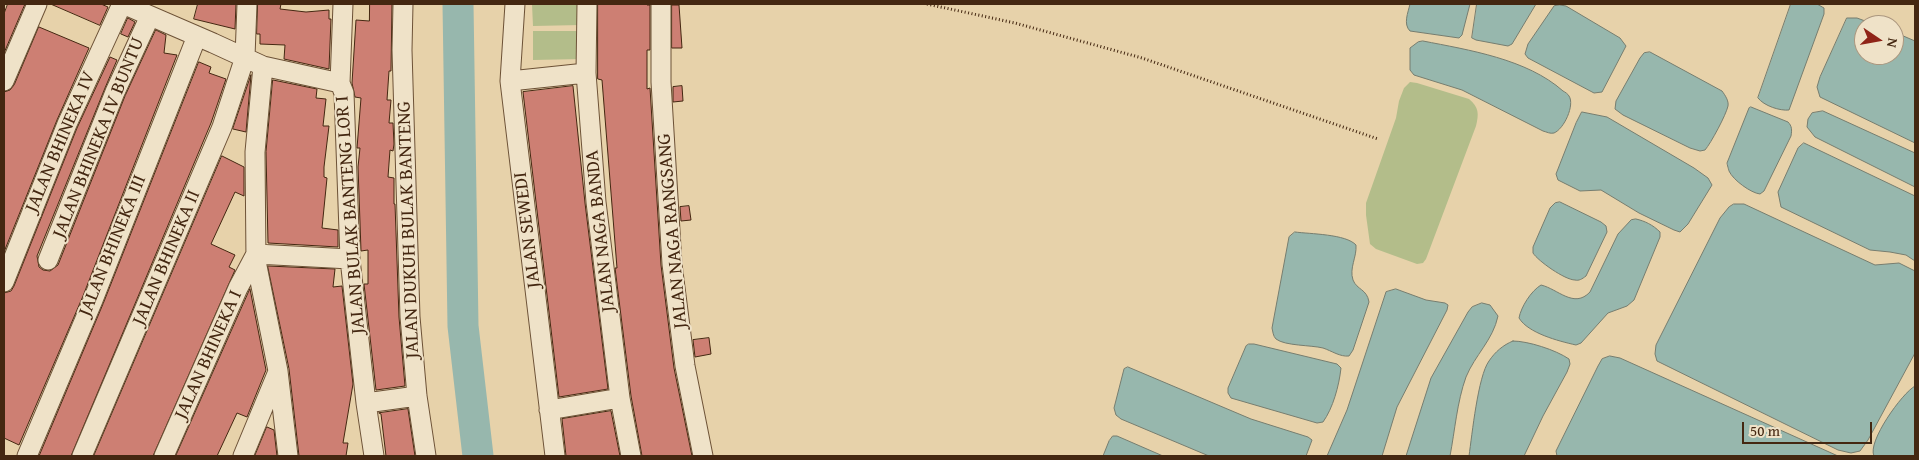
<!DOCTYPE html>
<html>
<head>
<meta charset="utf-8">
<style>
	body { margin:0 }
	#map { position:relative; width:1919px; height:460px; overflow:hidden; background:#e7d2aa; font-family:"Gentium Book Plus",serif }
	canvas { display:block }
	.frame { position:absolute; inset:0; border:5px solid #442711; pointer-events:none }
	.north { position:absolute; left:1854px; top:15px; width:50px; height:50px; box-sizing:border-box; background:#efe2c8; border:1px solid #ab977f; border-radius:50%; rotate:102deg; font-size:14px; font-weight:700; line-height:20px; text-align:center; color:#442711 }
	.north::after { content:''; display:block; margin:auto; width:18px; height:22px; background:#8f2418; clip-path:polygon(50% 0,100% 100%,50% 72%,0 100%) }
	.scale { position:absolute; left:1742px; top:422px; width:130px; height:22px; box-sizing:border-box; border:2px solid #442711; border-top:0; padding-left:6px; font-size:15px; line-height:18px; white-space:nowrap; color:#442711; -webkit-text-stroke:4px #efe2c8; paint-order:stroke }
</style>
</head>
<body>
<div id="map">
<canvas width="1919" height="460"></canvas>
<div class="frame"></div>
<div class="north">N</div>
<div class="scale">50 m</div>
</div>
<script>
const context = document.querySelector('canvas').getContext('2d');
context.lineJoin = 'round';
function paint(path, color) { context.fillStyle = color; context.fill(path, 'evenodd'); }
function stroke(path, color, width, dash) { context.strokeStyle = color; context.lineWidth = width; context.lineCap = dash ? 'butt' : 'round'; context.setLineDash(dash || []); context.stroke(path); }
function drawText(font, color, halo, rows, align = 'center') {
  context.font = font + ' "Gentium Book Plus",serif'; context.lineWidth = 4; context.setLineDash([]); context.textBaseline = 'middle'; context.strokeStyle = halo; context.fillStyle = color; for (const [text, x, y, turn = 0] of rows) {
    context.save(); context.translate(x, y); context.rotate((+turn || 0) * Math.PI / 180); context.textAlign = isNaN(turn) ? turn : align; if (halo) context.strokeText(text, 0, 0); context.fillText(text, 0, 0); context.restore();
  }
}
paint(new Path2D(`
	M532,4H581V25L533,26Z
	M533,31H581L582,59L533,60Z
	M1410,82L1417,83L1469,99C1479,107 1479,114 1476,126L1426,259L1423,263L1417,264L1376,249L1370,244L1366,215V203L1396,118L1399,101L1404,88Z`), '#b3bd8a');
const water = new Path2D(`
	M1410,4H1470L1462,35L1459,38L1410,31C1403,24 1408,13 1410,4Z
	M1477,4H1536L1512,44L1508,46L1476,40L1472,38Z
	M1791,4H1817L1824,8V14L1789,110C1780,111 1764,106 1758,98Z
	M1560,5L1566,6L1620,38L1626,46L1602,92L1594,93L1528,58L1525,54L1528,44L1554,6Z
	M1847,18H1857L1876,25H1864V55H1894V32L1915,41V143L1820,97L1817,87L1820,77Z
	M1423,41C1469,50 1527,59 1563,91C1565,92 1568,94 1569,96C1575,105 1564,129 1554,133C1550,134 1547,132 1543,131L1462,90L1414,75L1410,70V48L1418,42Z
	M1650,52L1722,91C1725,95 1729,101 1728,106C1726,115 1711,143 1705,150L1700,151L1690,148L1623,115L1615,109L1616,101L1640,58L1644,53Z
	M1751,107L1788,122C1792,126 1792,130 1791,136L1764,191L1760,194C1751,193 1733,180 1729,171C1729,171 1727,164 1727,163L1749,108Z
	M1823,111L1915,153V187L1815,137L1807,127L1808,119L1812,113Z
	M1582,112L1607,117L1694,168L1708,178L1712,185L1688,224L1680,232L1674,230L1639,213L1601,190L1580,191L1558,180L1556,174L1576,123Z
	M1804,143L1915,196V261L1906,255L1890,252L1870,250L1781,207L1778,192L1798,148Z
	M1560,202L1601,222L1606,226L1607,232L1586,276C1582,279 1579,281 1575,280C1565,280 1538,261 1533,253V247L1550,208L1555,203Z
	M1734,204H1744L1875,265L1899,263L1915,271V353L1868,440L1860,451L1851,453L1838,450L1657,361L1655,354L1656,345L1720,218L1729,207Z
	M1636,219C1645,221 1653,225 1660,232V237L1634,300L1627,306L1608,313L1581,343L1576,345C1558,341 1528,333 1519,318C1521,307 1531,291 1541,285C1558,289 1574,309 1590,292L1618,234L1631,220Z
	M1295,232C1310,234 1346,234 1356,245C1357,257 1349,268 1353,280C1357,290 1367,289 1369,302L1353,350L1349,356C1340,357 1332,351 1323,348C1311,345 1285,346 1276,339C1273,336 1273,332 1272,328L1289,237Z
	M1396,289L1426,300L1445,303L1448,305L1447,310L1397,407L1382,456H1327L1347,410L1386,292Z
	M1482,303L1490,305L1498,316C1493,340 1475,355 1466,377C1457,402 1455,430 1450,456H1406L1431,378L1468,312L1472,307Z
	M1513,341C1528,341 1556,350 1569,359L1570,364L1567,372L1543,416L1524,456H1469C1472,435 1478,376 1489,361C1495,352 1503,345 1513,341Z
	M1249,344H1254L1337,364L1341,368C1339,386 1333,408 1323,422L1317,423L1231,398L1228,393V388L1246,346Z
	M1610,356L1620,358L1838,456H1557L1556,451L1598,366L1602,359Z
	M1128,367L1251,419L1308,437L1312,440L1306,456H1209L1121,419L1116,415L1114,408L1124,369Z
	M1915,386V456H1874C1867,442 1902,393 1915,386Z
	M1113,436H1117L1163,456H1103L1109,441Z`);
paint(water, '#97b7ad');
stroke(water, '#767d6f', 1);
stroke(new Path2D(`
	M458,4L463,326L478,456`), '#97b7ad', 31);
const building = new Path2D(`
	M8,4H25L4,53V14Z
	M51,4H101L108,7L100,25Z
	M198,4H236L235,29L194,19Z
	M258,4H281L280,9L306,12L329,10V19H331L329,69L284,59L285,45L260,44V34H257Z
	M370,4H392L391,71H389L387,100H391L389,123H393L394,144L393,151L390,150L388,177L394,178V204H395L399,317L405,386L376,390L364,284H368V250L361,251L358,167L360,148H357L361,98L355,97L352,83L356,20L369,21Z
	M598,4H647V5H650V50H647V89L650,88L661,265L674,368L692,456H642L631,396L615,268H617L602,80L598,79Z
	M672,5H679L682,48H672Z
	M128,18L135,22L128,37L121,34Z
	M39,27L89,48L57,120L4,252V92L10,90L14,85Z
	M156,30L166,35L164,53L177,55L83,296L19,445L4,438V293L11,291L14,286L77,128L110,57L117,60L105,88L37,256L39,267L43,270L50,271L58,265L125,96Z
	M199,62L211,67L209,73L226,79L211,123L71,456H39L103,304Z
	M251,75L246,132L233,129Z
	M273,80L317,89L316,98L326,99L323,126H329L324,167V177L327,178L322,228L338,230V247L268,243L266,152Z
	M573,86L585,203L608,389L559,397L523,92Z
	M682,86L683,101L673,102V87Z
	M222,156L244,167V196L235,192L211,244L235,255L229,267L235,270L153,456H94Z
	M689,206L691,220L681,221L680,207Z
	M268,266L335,269L333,287L342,286L353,384L343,443H348L346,456H299L289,369Z
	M250,289L266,370L247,417L237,413L217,456H176Z
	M709,338L711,354L695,357L693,340Z
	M408,409L415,456H386L381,414L379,413Z
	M611,411L620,456H566L562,419Z
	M267,427L274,430L277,456H255Z`);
paint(building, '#cd7f73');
stroke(building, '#442711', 1);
const minor = new Path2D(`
	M123,4L213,43L263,66L340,83
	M343,4L340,83L344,93L350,259L366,403L374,456
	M403,4L402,50L410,317L417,396L426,456
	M515,4L510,81L555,456
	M587,4L586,73L596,202L620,398L631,456
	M661,4V82L672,264L685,366L703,456
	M263,66L255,152L256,261L278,371L288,456
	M4,81L37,4
	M510,81L586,73
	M48,260L115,92L150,16
	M4,282L67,124L122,4
	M366,403L417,396
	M549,410L620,398
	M27,456L93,300L197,36
	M82,456L222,127L245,57L247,4
	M164,456L238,288L256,254L350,259
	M243,456L277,374`);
stroke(minor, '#6d5237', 21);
stroke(new Path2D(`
	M927,4L1015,23L1142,58L1378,139`), '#442711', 3, [1, 2.5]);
stroke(minor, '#efe2c8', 19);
drawText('19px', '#442711', '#efe2c8', [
	["JALAN BHINEKA IV BUNTU",99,138,-68],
	["JALAN BHINEKA IV",61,142,-67],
	["JALAN BULAK BANTENG LOR I",351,215,-94],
	["JALAN DUKUH BULAK BANTENG",409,230,-92],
	["JALAN SEWEDI",528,230,-97],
	["JALAN NAGA BANDA",601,231,-96],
	["JALAN NAGA RANGSANG",673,231,-95],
	["JALAN BHINEKA III",113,246,-68],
	["JALAN BHINEKA II",167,258,-67],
	["JALAN BHINEKA I",209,355,-66]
]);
</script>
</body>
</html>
